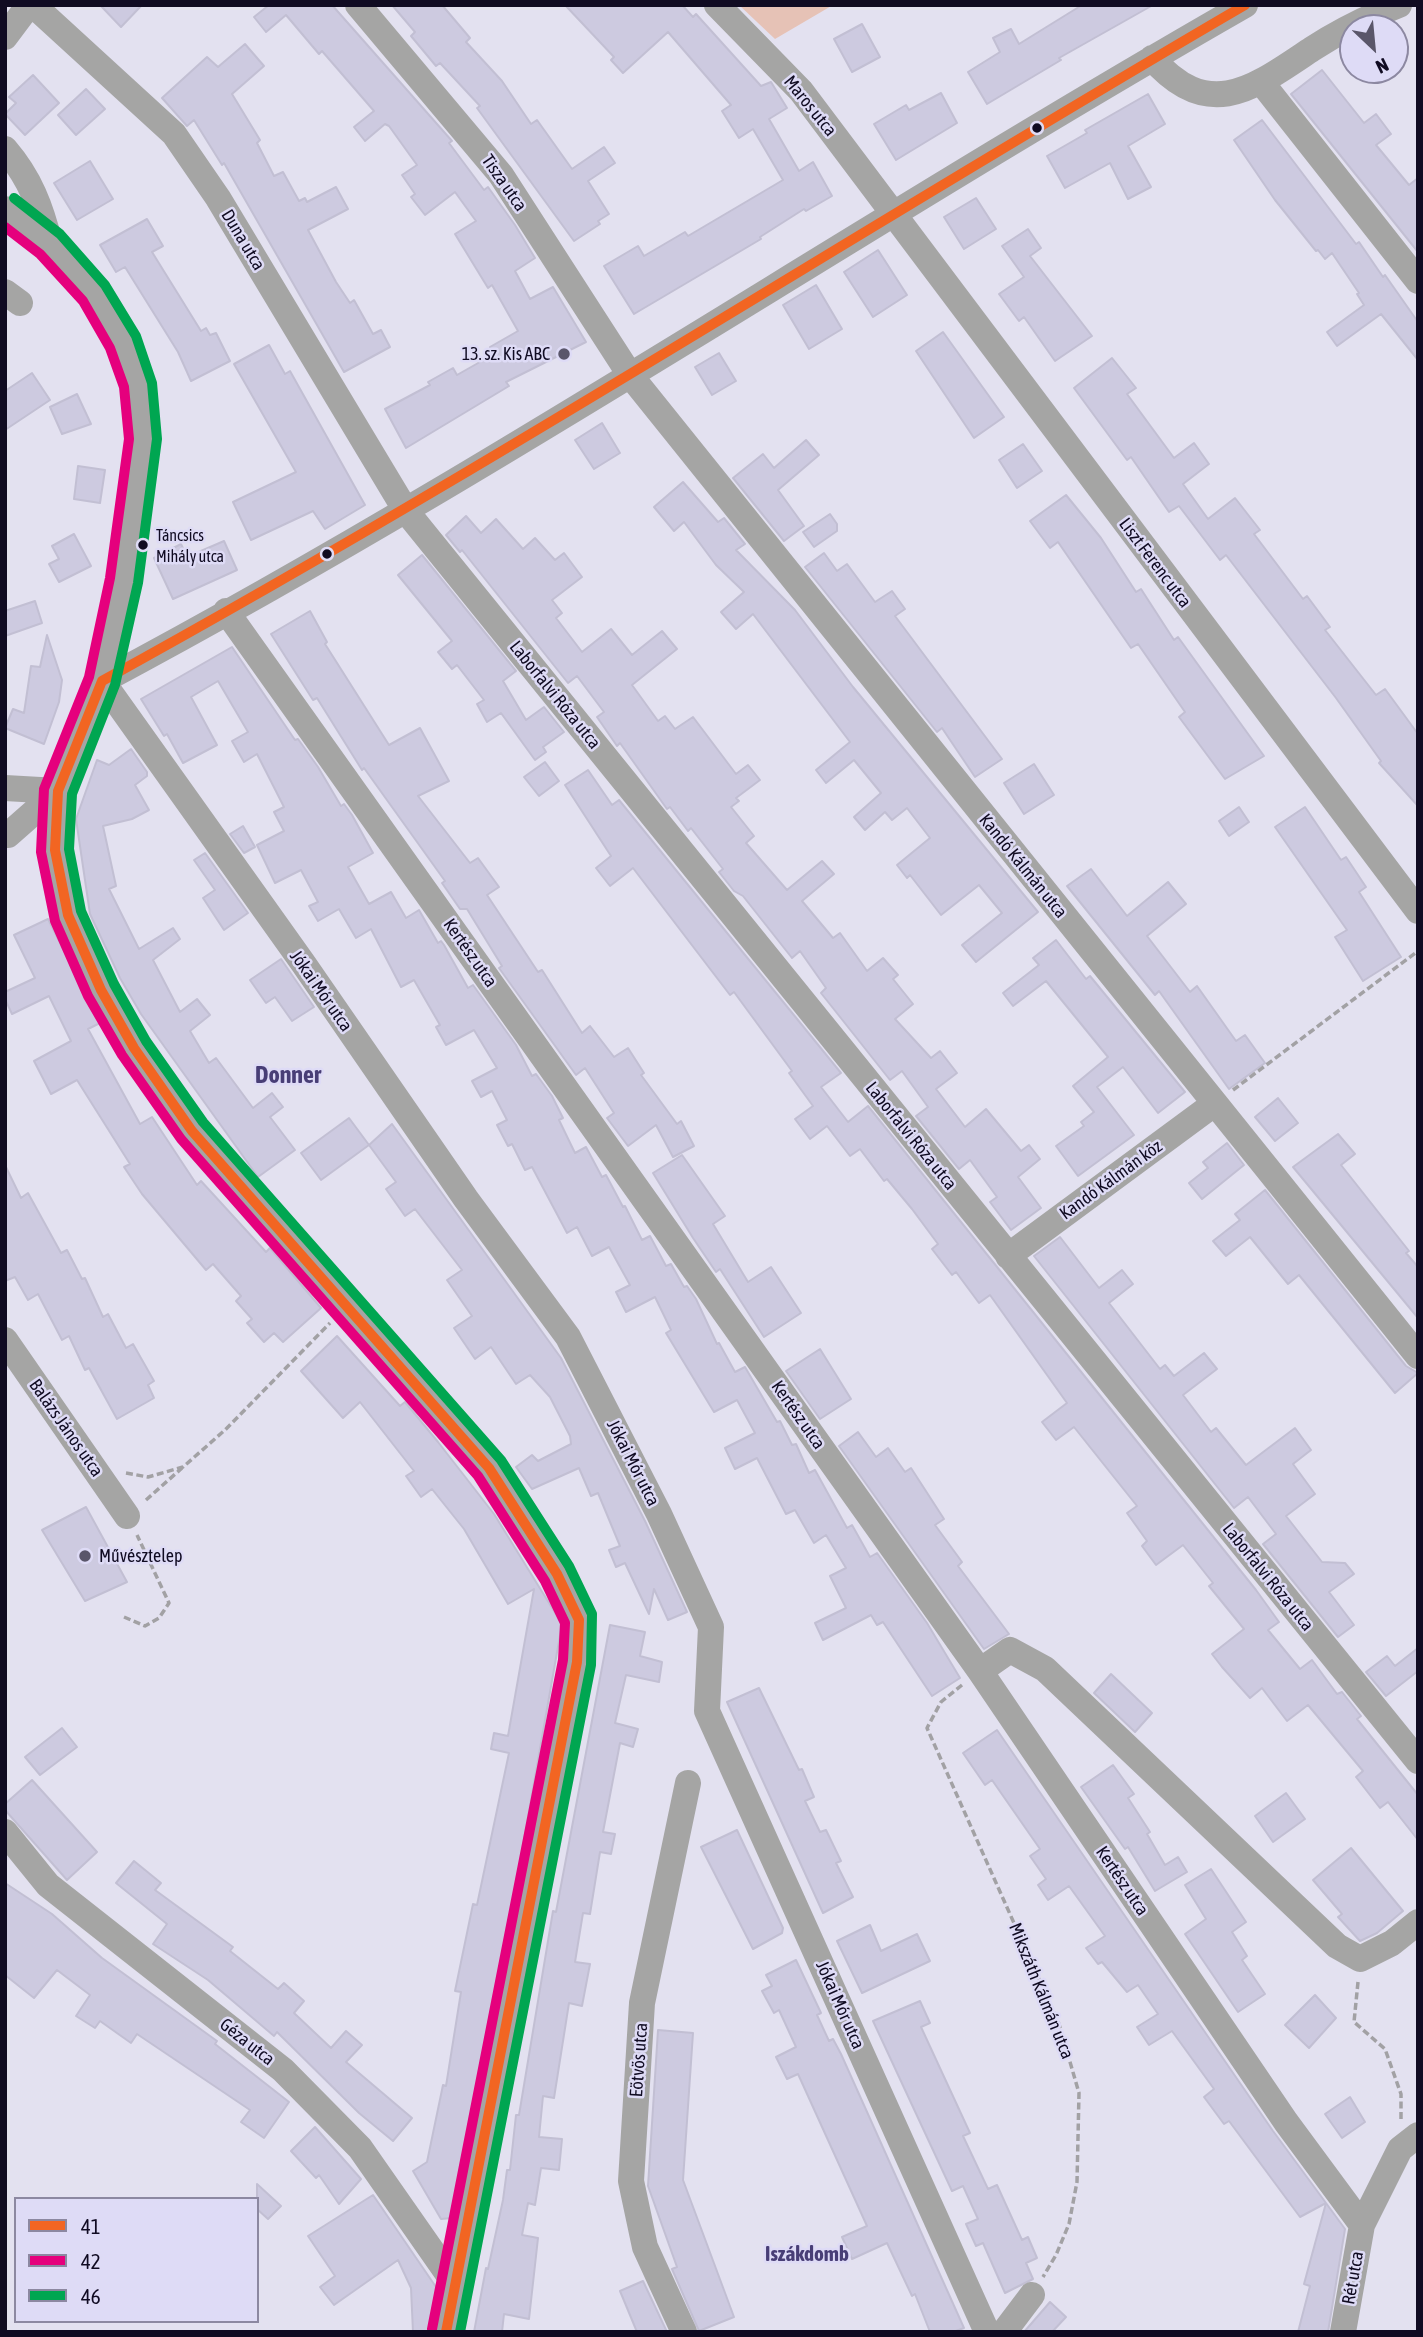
<!DOCTYPE html>
<html>
<head>
<meta charset="utf-8">
<style>
	body { margin:0 }
	#map { position:relative; width:1423px; height:2337px; overflow:hidden; background:#e3e1f0; font-family:"Asap Condensed",sans-serif }
	canvas { display:block }
	.frame { position:absolute; inset:0; border:7px solid #100b22; pointer-events:none }
	.legend { position:absolute; left:14px; top:2197px; width:245px; height:126px; box-sizing:border-box; background:#dedbf6; border:2px solid #8c88a1; margin:0; padding:9px 12px; list-style:none; font-size:21px; color:#100b22 }
	.legend li { display:flex; align-items:center; gap:14px; height:35px }
	.legend b { width:35px; border:2px solid #8c88a1 }
	.north { position:absolute; left:1339px; top:14px; width:70px; height:70px; box-sizing:border-box; background:#dedbf6; border:2px solid #8c88a1; border-radius:50%; rotate:154deg; font-size:19px; font-weight:700; line-height:28px; text-align:center; color:#100b22 }
	.north::after { content:''; display:block; margin:auto; width:24px; height:32px; background:#5a566a; clip-path:polygon(50% 0,100% 100%,50% 72%,0 100%) }
</style>
</head>
<body>
<div id="map">
<canvas width="1423" height="2337"></canvas>
<div class="frame"></div>
<ul class="legend">
<li><b style="height:9px;background:#f26522"></b>41</li>
<li><b style="height:9px;background:#e5007d"></b>42</li>
<li><b style="height:9px;background:#00a651"></b>46</li>
</ul>
<div class="north">N</div>
</div>
<script>
const context = document.querySelector('canvas').getContext('2d');
context.lineJoin = 'round';
function paint(path, color) { context.fillStyle = color; context.fill(path, 'evenodd'); }
function stroke(path, color, width, dash) { context.strokeStyle = color; context.lineWidth = width; context.lineCap = dash ? 'butt' : 'round'; context.setLineDash(dash || []); context.stroke(path); }
function drawText(font, color, halo, rows, align = 'center') {
  context.font = font + ' "Asap Condensed",sans-serif'; context.lineWidth = 5; context.setLineDash([]); context.textBaseline = 'middle'; context.strokeStyle = halo; context.fillStyle = color; for (const [text, x, y, turn = 0] of rows) {
    context.save(); context.translate(x, y); context.rotate((+turn || 0) * Math.PI / 180); context.textAlign = isNaN(turn) ? turn : align; if (halo) context.strokeText(text, 0, 0); context.fillText(text, 0, 0); context.restore();
  }
}
paint(new Path2D(`
	M739,5H833L775,39Z`), '#e6c2b6');
const building = new Path2D(`
	M100,5H142L121,27Z
	M269,5H332L452,141L449,143L484,190L488,187L515,225L535,258L515,271L530,299L553,287L586,342L506,382L509,386L406,448L385,409L430,385L428,382L453,368L457,375L494,354L490,347L518,331L492,285L488,288L455,234L476,221L455,192L425,215L411,197L415,194L402,175L417,165L389,126L385,124L365,141L354,127L374,111L322,51L319,54L286,15L266,32L254,17Z
	M392,5H442L470,38L466,42L502,81L531,124L537,120L572,169L604,147L615,163L588,181L609,214L598,221L600,224L574,241L477,108L480,106L440,63L436,66L411,36L415,32Z
	M565,5H682L693,17L696,14L761,86L771,82L787,108L769,119L799,171L813,162L832,196L806,211L804,209L760,237L761,239L634,314L604,266L638,246L644,256L685,232L688,236L783,180L753,129L739,138L722,111L731,105L668,32L623,73L611,60L614,57Z
	M1082,5H1153L1059,58L1061,60L987,104L968,72L1000,52L993,38L1011,29L1019,44Z
	M862,24L880,57L852,72L834,39Z
	M245,44L264,66L232,94L260,140L257,143L274,176L283,172L299,201L305,198L307,202L336,187L348,209L308,230L336,282L350,303L354,300L373,334L381,330L390,347L344,372L224,163L222,165L194,120L187,126L162,98L207,57L218,67Z
	M1322,70L1364,123L1376,114L1391,134L1376,145L1409,185L1418,178V252L1291,94Z
	M33,75L59,103L25,135L5,114L16,103L9,97Z
	M86,89L105,109L76,135L58,115Z
	M941,93L957,123L896,160L874,124L906,105L909,110Z
	M1148,94L1165,124L1128,146L1151,187L1128,199L1110,163L1065,188L1047,156L1087,133L1085,130Z
	M1262,120L1356,244L1359,242L1383,277L1385,275L1418,322V360L1381,314L1337,346L1327,332L1364,305L1357,294L1359,293L1332,253L1325,259L1318,250L1316,251L1275,200L1234,140Z
	M90,161L113,199L77,220L54,183Z
	M976,198L996,229L964,249L944,217Z
	M147,219L163,246L152,252L201,331L206,328L210,335L216,333L230,361L191,381L178,352L125,267L116,272L100,245Z
	M1028,229L1041,248L1030,256L1092,336L1055,361L1024,317L1019,321L999,294L1024,277L1002,246Z
	M878,250L907,295L873,317L844,272Z
	M816,285L842,329L809,349L783,305Z
	M943,332L1004,417L974,438L916,351Z
	M269,345L285,374L290,371L365,505L325,529L313,511L251,540L233,502L296,472L234,364Z
	M719,353L736,381L712,395L695,367Z
	M1112,358L1136,388L1127,394L1174,458L1194,443L1209,464L1183,484L1208,519L1235,498L1260,530L1254,534L1303,599L1307,596L1330,627L1325,630L1376,695L1385,689L1418,734V806L1379,763L1381,761L1336,698L1226,555L1220,560L1179,506L1169,512L1131,457L1127,460L1074,388Z
	M32,373L50,400L5,430V391Z
	M77,394L91,424L62,434L50,407Z
	M602,423L620,453L594,469L575,440Z
	M806,440L819,455L778,490L804,526L784,541L733,478L763,454L774,468Z
	M1023,444L1042,471L1017,488L999,460Z
	M78,466L105,470L100,503L74,499Z
	M683,482L718,522L724,518L745,544L736,550L795,610L853,687L1038,912L976,962L962,945L1002,913L979,885L941,915L910,875L907,878L897,865L930,838L907,808L892,820L885,812L865,830L854,817L881,793L854,760L826,783L816,770L850,742L753,614L736,629L721,612L744,592L716,565L684,522L674,531L654,507Z
	M1066,495L1101,538L1136,592L1141,589L1174,640L1178,637L1264,756L1225,779L1179,717L1185,712L1138,644L1131,648L1058,542L1050,548L1030,521Z
	M830,514L837,524V531L814,547L803,532Z
	M466,516L481,533L496,519L523,549L535,538L555,560L564,553L582,577L552,600L562,613L556,618L582,652L611,629L632,655L662,631L677,649L632,685L658,721L665,716L675,729L693,717L736,774L748,765L760,780L736,798L739,801L731,807L754,836L746,843L787,890L822,861L834,874L802,901L833,938L840,933L867,971L883,958L898,975L893,979L913,1004L895,1019L931,1058L940,1051L957,1073L936,1089L965,1127L986,1109L1021,1151L1029,1145L1040,1159L1018,1177L1041,1208L1011,1230L990,1202L997,1197L970,1160L959,1169L916,1116L928,1107L902,1071L890,1080L821,993L826,988L800,951L792,958L743,896L734,891L719,872L723,869L691,828L688,831L670,807L667,809L620,743L617,746L597,717L604,712L577,676L568,683L462,550L460,552L446,535Z
	M74,534L91,566L59,582L49,564L59,559L52,546Z
	M224,541L237,570L173,599L154,558L181,544L187,557Z
	M824,553L837,571L847,564L875,602L892,591L905,609L895,616L1002,759L975,777L942,728L937,732L805,567Z
	M422,555L516,671L503,681L526,720L544,707L564,732L543,747L546,752L535,760L501,713L487,722L477,704L484,700L457,665L452,669L438,652L452,641L398,575Z
	M35,601L42,623L5,636V611Z
	M310,611L327,642L325,644L389,745L420,728L449,781L418,796L470,863L478,858L499,887L487,895L538,972L542,970L582,1033L590,1026L614,1057L628,1048L644,1073L641,1075L677,1124L681,1121L694,1146L673,1157L656,1125L628,1146L607,1118L614,1113L585,1068L576,1075L571,1068L499,968L502,966L467,909H460L442,883L445,881L364,768L362,770L317,698L313,700L271,634Z
	M47,635L62,680L59,702L44,744L5,728L13,709L24,713L31,666L40,667Z
	M232,647L295,740L298,739L318,767L341,806L344,804L352,815L373,853L348,867L369,904L391,892L406,918L419,910L438,943L441,941L444,945L468,988L473,985L516,1045L532,1076L536,1074L552,1096L563,1118L559,1120L575,1153L586,1147L602,1177L606,1175L623,1207L625,1206L642,1240L650,1236L666,1266L671,1264L684,1287L687,1286L696,1299L717,1344L719,1343L735,1372L745,1367L777,1422L780,1421L792,1445L796,1444L809,1473L815,1470L847,1528L852,1525L870,1557L877,1553L927,1623L960,1678L932,1696L883,1622L877,1625L871,1615L823,1640L815,1623L846,1608L830,1576L846,1568L826,1535L814,1543L795,1510L786,1514L757,1458L735,1469L725,1448L755,1433L737,1400L714,1412L666,1333L671,1330L655,1297L626,1312L616,1292L630,1285L609,1247L592,1256L577,1227L567,1233L532,1167L525,1170L512,1144L508,1146L497,1125L507,1120L492,1091L481,1097L472,1081L497,1068L474,1030L446,1045L436,1027L440,1025L414,980L401,987L371,929L356,938L339,909L318,921L309,906L318,902L301,870L275,883L257,845L284,831L274,812L284,807L257,754L244,762L232,741L248,732L218,681L191,697L217,745L183,763L167,734L164,736L141,699Z
	M131,749L147,772V776L135,785L149,810L132,819L103,826L116,886L109,889L139,949L173,928L180,939L153,960L180,1012L197,999L210,1015L190,1031L209,1063L216,1058L253,1108L272,1093L283,1107L270,1117L295,1150L258,1177L141,1014L120,978L90,914L76,819L97,760L109,765Z
	M545,762L559,781L539,796L524,777Z
	M1034,764L1054,795L1024,814L1004,783Z
	M588,770L612,805L619,800L841,1073L821,1087L848,1122L868,1106L1256,1590L1279,1622L1268,1630L1300,1669L1312,1660L1337,1694L1342,1692L1361,1716L1357,1719L1418,1795V1840L1388,1802L1380,1808L1356,1777L1363,1771L1308,1705L1287,1721L1262,1688L1250,1698L1222,1667L1212,1654L1244,1629L1209,1586L1213,1583L1183,1545L1156,1565L1142,1546L1147,1541L1127,1513L1137,1506L1074,1427L1056,1440L1042,1422L1067,1403L990,1295L979,1303L956,1272L952,1275L932,1249L938,1244L912,1209L887,1179L884,1181L860,1149L850,1156L827,1126L810,1139L795,1119L813,1106L789,1073L792,1071L734,992L730,995L633,868L610,886L596,868L611,856L565,785Z
	M1239,807L1249,822L1229,836L1219,821Z
	M1305,807L1341,860L1346,857L1366,887L1359,892L1401,957L1363,981L1335,937L1347,930L1275,827Z
	M243,826L255,847L244,853L230,834Z
	M205,853L248,913L224,930L203,898L215,890L194,860Z
	M1091,869L1127,916L1168,882L1186,904L1147,936L1190,992L1197,986L1236,1041L1245,1035L1265,1063L1229,1089L1159,991L1155,995L1067,886Z
	M48,919L100,1023L88,1029L140,1124L152,1117L197,1185L201,1181L266,1252L270,1248L321,1308L283,1342L274,1333L264,1342L247,1323L252,1319L236,1301L241,1296L213,1264L206,1270L142,1194L124,1167L130,1164L77,1080L51,1094L34,1061L71,1041L49,996L12,1014L5,999V992L35,978L14,935Z
	M1056,940L1086,979L1090,976L1185,1092L1158,1113L1123,1067L1097,1087L1134,1135L1078,1176L1056,1146L1084,1126L1081,1122L1094,1112L1073,1086L1108,1057L1046,981L1013,1006L1003,993L1039,965L1033,958Z
	M281,959L314,1007L292,1021L275,997L266,1003L250,980Z
	M1278,1098L1298,1123L1275,1141L1255,1117Z
	M349,1118L369,1145L321,1180L301,1153Z
	M392,1124L561,1358L645,1521L687,1612L668,1620L654,1589L649,1614L625,1563L616,1567L609,1550L620,1546L598,1493L591,1496L579,1468L532,1489L516,1467L532,1455L538,1461L571,1444L570,1436L550,1397L530,1375L516,1384L491,1347L475,1359L454,1328L472,1316L447,1280L462,1270L415,1209L405,1216L386,1189L396,1182L369,1145Z
	M1338,1134L1355,1154L1341,1165L1409,1251L1406,1253L1418,1267V1318L1293,1167Z
	M1227,1143L1244,1165L1202,1199L1189,1183L1208,1168L1203,1162Z
	M682,1155L725,1216L713,1224L748,1282L771,1267L801,1313L764,1337L720,1269L716,1272L693,1238L653,1173Z
	M5,1165L21,1198L28,1193L61,1253L67,1250L82,1279L85,1278L103,1317L108,1314L126,1348L133,1344L154,1381L148,1385L154,1398L117,1419L89,1368L85,1370L69,1336L62,1340L38,1294L28,1300L15,1277L5,1281Z
	M1265,1190L1406,1366L1418,1373L1395,1393L1299,1275L1288,1284L1250,1237L1226,1256L1213,1241L1240,1220L1235,1214Z
	M1060,1237L1099,1288L1122,1270L1133,1284L1109,1303L1160,1369L1165,1365L1174,1376L1204,1353L1217,1369L1183,1395L1211,1432L1216,1428L1246,1465L1295,1428L1311,1450L1293,1464L1315,1494L1286,1516L1322,1562L1345,1563L1354,1574L1329,1592L1354,1625L1338,1637L1263,1544L1276,1534L1248,1497L1234,1508L1034,1256Z
	M337,1336L400,1406L405,1402L438,1442L494,1514L562,1624L505,1947L493,1998L452,2218L441,2219L413,2171L427,2162L443,2085L446,2086L461,1992L455,1991L473,1904L477,1905L509,1753L491,1749L494,1733L508,1736L534,1589L508,1604L464,1529L432,1489L421,1497L406,1476L414,1471L360,1402L343,1418L301,1371Z
	M820,1349L851,1399L820,1419L786,1371Z
	M858,1432L876,1457L888,1448L905,1472L911,1468L944,1519L935,1525L962,1562L958,1566L1009,1634L984,1649L839,1446Z
	M86,1507L127,1582L85,1601L42,1530Z
	M610,1625L645,1632L640,1656L662,1662L659,1682L626,1675L615,1723L638,1729L633,1747L620,1743L603,1832L615,1834L611,1854L600,1852L590,1914L583,1913L575,1962L590,1964L582,2006L569,2003L554,2098L543,2096L539,2137L562,2139L559,2170L541,2168L535,2205L528,2203L522,2235L538,2238L529,2319L504,2314L502,2332H474L486,2268L488,2269L503,2200L507,2170H510L516,2115H519L553,1911L556,1912Z
	M1418,1648V1671L1386,1696L1366,1672L1387,1656L1395,1666Z
	M1111,1674L1152,1713L1135,1732L1094,1693Z
	M759,1688L799,1770L802,1769L814,1797L805,1801L820,1832L826,1830L841,1861L836,1863L853,1897L823,1913L727,1702Z
	M62,1728L77,1747L40,1775L25,1757Z
	M997,1730L1273,2131L1326,2203L1300,2217L1229,2121L1224,2124L1204,2097L1214,2089L1172,2031L1149,2045L1137,2027L1158,2014L1138,1985L1127,1992L1102,1962L1098,1964L1086,1948L1105,1936L1069,1886L1048,1900L1038,1885L1046,1879L1030,1856L1040,1849L992,1780L985,1785L963,1753Z
	M1113,1765L1134,1794L1128,1798L1150,1832L1147,1834L1165,1865L1178,1857L1187,1872L1155,1891L1128,1847L1125,1849L1081,1787Z
	M32,1780L97,1852L67,1880L5,1810V1804Z
	M1286,1793L1305,1819L1273,1842L1255,1816Z
	M737,1830L783,1928L782,1933L753,1949L701,1847Z
	M1351,1848L1403,1911L1377,1933L1360,1941L1338,1917L1342,1914L1313,1880Z
	M134,1861L161,1883L155,1890L233,1947L230,1951L278,1989L284,1983L304,2001L294,2013L331,2048L346,2031L362,2045L346,2062L412,2118L393,2141L359,2113L277,2032L274,2036L208,1980L153,1944L167,1924L116,1883Z
	M1211,1869L1246,1922L1232,1932L1247,1956L1242,1960L1265,1994L1238,2012L1185,1934L1206,1919L1185,1885Z
	M5,1883L52,1914L102,1958L217,2041L215,2044L289,2102L264,2138L241,2122L250,2110L137,2034L131,2043L100,2021L95,2028L76,2016L90,1995L57,1970L34,1998L5,1975Z
	M870,1925L881,1951L917,1934L930,1961L862,1993L837,1941Z
	M796,1960L821,2013L817,2015L829,2041L833,2039L841,2054L964,2328L953,2332H930L915,2294L912,2296L887,2243L852,2259L842,2237L867,2226L798,2074L787,2079L776,2057L796,2047L779,2010L774,2013L762,1991L772,1986L766,1975Z
	M1315,1995L1336,2018L1309,2048L1285,2025Z
	M920,2001L930,2023L921,2027L970,2133L963,2136L988,2189L997,2185L1022,2240L1028,2237L1037,2258L1026,2263L1033,2279L1005,2293L983,2243L976,2246L966,2224L978,2219L963,2186L952,2191L873,2021Z
	M658,2030L693,2033L683,2180L734,2317L699,2331L672,2269L677,2267L648,2186Z
	M1350,2097L1365,2122L1342,2138L1325,2114Z
	M315,2127L361,2179L339,2204L319,2175L316,2178L291,2151Z
	M257,2184L281,2206L268,2219L257,2209Z
	M373,2195L436,2287L431,2332H413L411,2288L398,2260L334,2305L320,2287L335,2276L308,2236Z
	M1326,2203L1345,2229L1328,2332H1298L1310,2286L1304,2284Z
	M643,2281L667,2332H637L620,2291Z
	M1050,2302L1066,2317L1052,2332H1024Z`);
paint(building, '#cdcae0');
stroke(building, '#c2bfd3', 2);
stroke(new Path2D(`
	M1233,1090L1418,951
	M126,1473L148,1477L183,1467L225,1430L330,1323
	M146,1500L182,1468
	M124,1617L145,1626L159,1618L169,1603L137,1535
	M962,1685L941,1702L927,1728L1059,2024L1079,2093L1077,2182L1069,2224L1056,2255L1043,2277
	M1358,1982L1354,2022L1385,2049L1401,2094V2119`), '#a2a1a4', 3.5, [7, 3.5]);
stroke(new Path2D(`
	M33,5L174,134L218,198L406,511L1418,1761
	M358,5L501,175L630,375L1418,1356
	M717,5L801,91L1418,911
	M5,37L29,5
	M1152,58C1209,124 1255,87 1312,49C1340,31 1368,17 1399,5
	M1262,83L1418,281
	M5,149C30,178 41,207 50,244
	M5,209L50,244L94,293L123,342L138,384L143,439L124,580L102,681L58,791L55,850L68,915L101,990L134,1048L192,1131L489,1468L557,1574L579,1620L577,1662L446,2332
	M5,292L20,303
	M226,611L980,1671L1286,2122L1362,2225
	M102,681L303,963L466,1199L568,1337L659,1514L711,1627L707,1711L987,2332
	M102,681C493,473 860,225 1245,5
	M5,788L58,791
	M8,835L58,791
	M1008,1256L1214,1104
	M5,1340L127,1516
	M980,1671L1010,1650L1045,1669L1337,1946L1360,1959L1392,1943L1418,1922
	M5,1832L48,1885L283,2070L360,2148L455,2284
	M684,2332L645,2247L631,2181L642,2003L688,1783
	M1004,2332L1032,2295
	M1343,2332L1362,2225L1400,2149L1418,2135`), '#a5a5a4', 26);
stroke(new Path2D(`
	M102,681L58,791L55,850L68,915L101,990L134,1048L192,1131L489,1468L557,1574L579,1620L577,1662L446,2332
	M102,681C490,468 862,228 1245,5`), '#f26522', 10);
stroke(new Path2D(`
	M5,227L40,254L83,301L110,348L124,387L129,439L110,578L89,677L44,789L41,852L55,921L88,996L122,1055L181,1139L478,1476L545,1581L565,1623L563,1660L432,2329`), '#e5007d', 10);
stroke(new Path2D(`
	M14,198L60,234L105,285L136,336L152,383L157,439L138,583L115,685L72,794L69,849L81,911L114,984L146,1041L203,1122L501,1460L569,1566L592,1614L591,1665L460,2332`), '#00a651', 10);
for (const [x, y, r, color] of [
	[1037,128,6,"#100b22"],
	[564,354,7,"#5a566a"],
	[143,545,6,"#100b22"],
	[327,554,6,"#100b22"],
	[85,1556,7,"#5a566a"]
]) { const dot = new Path2D(); dot.arc(x, y, r, 0, 2 * Math.PI); context.fillStyle = color; context.fill(dot); stroke(dot, '#dedbf6', 2.5); }
drawText('16px', '#100b22', '#dedbf6', [
	["Táncsics",156,536],
	["Mihály utca",156,557]
], 'left');
drawText('18px', '#100b22', '#dedbf6', [
	["Maros utca",810,106,51],
	["Tisza utca",504,183,55],
	["Duna utca",243,240,59],
	["Liszt Ferenc utca",1155,563,53],
	["Laborfalvi Róza utca",555,695,51],
	["Kandó Kálmán utca",1023,866,51],
	["Kertész utca",470,953,55],
	["Jókai Mór utca",321,991,55],
	["Laborfalvi Róza utca",911,1136,51],
	["Kandó Kálmán köz",1111,1180,-36],
	["Kertész utca",798,1415,55],
	["Balázs János utca",66,1428,55],
	["Jókai Mór utca",633,1463,63],
	["Laborfalvi Róza utca",1268,1577,51],
	["Kertész utca",1122,1881,56],
	["Mikszáth Kálmán utca",1041,1991,68],
	["Jókai Mór utca",840,2005,66],
	["Géza utca",247,2042,38],
	["Eötvös utca",639,2060,-86],
	["Rét utca",1353,2278,-80]
]);
drawText('18px', '#100b22', '#dedbf6', [
	["13. sz. Kis ABC",550,354],
	["Művésztelep",99,1556,"left"]
], 'right');
drawText('bold 21px', '#483e76', '#dedbf6', [
	["Iszákdomb",807,2254]
]);
drawText('bold 24px', '#483e76', '#dedbf6', [
	["Donner",288,1075]
]);
</script>
</body>
</html>
